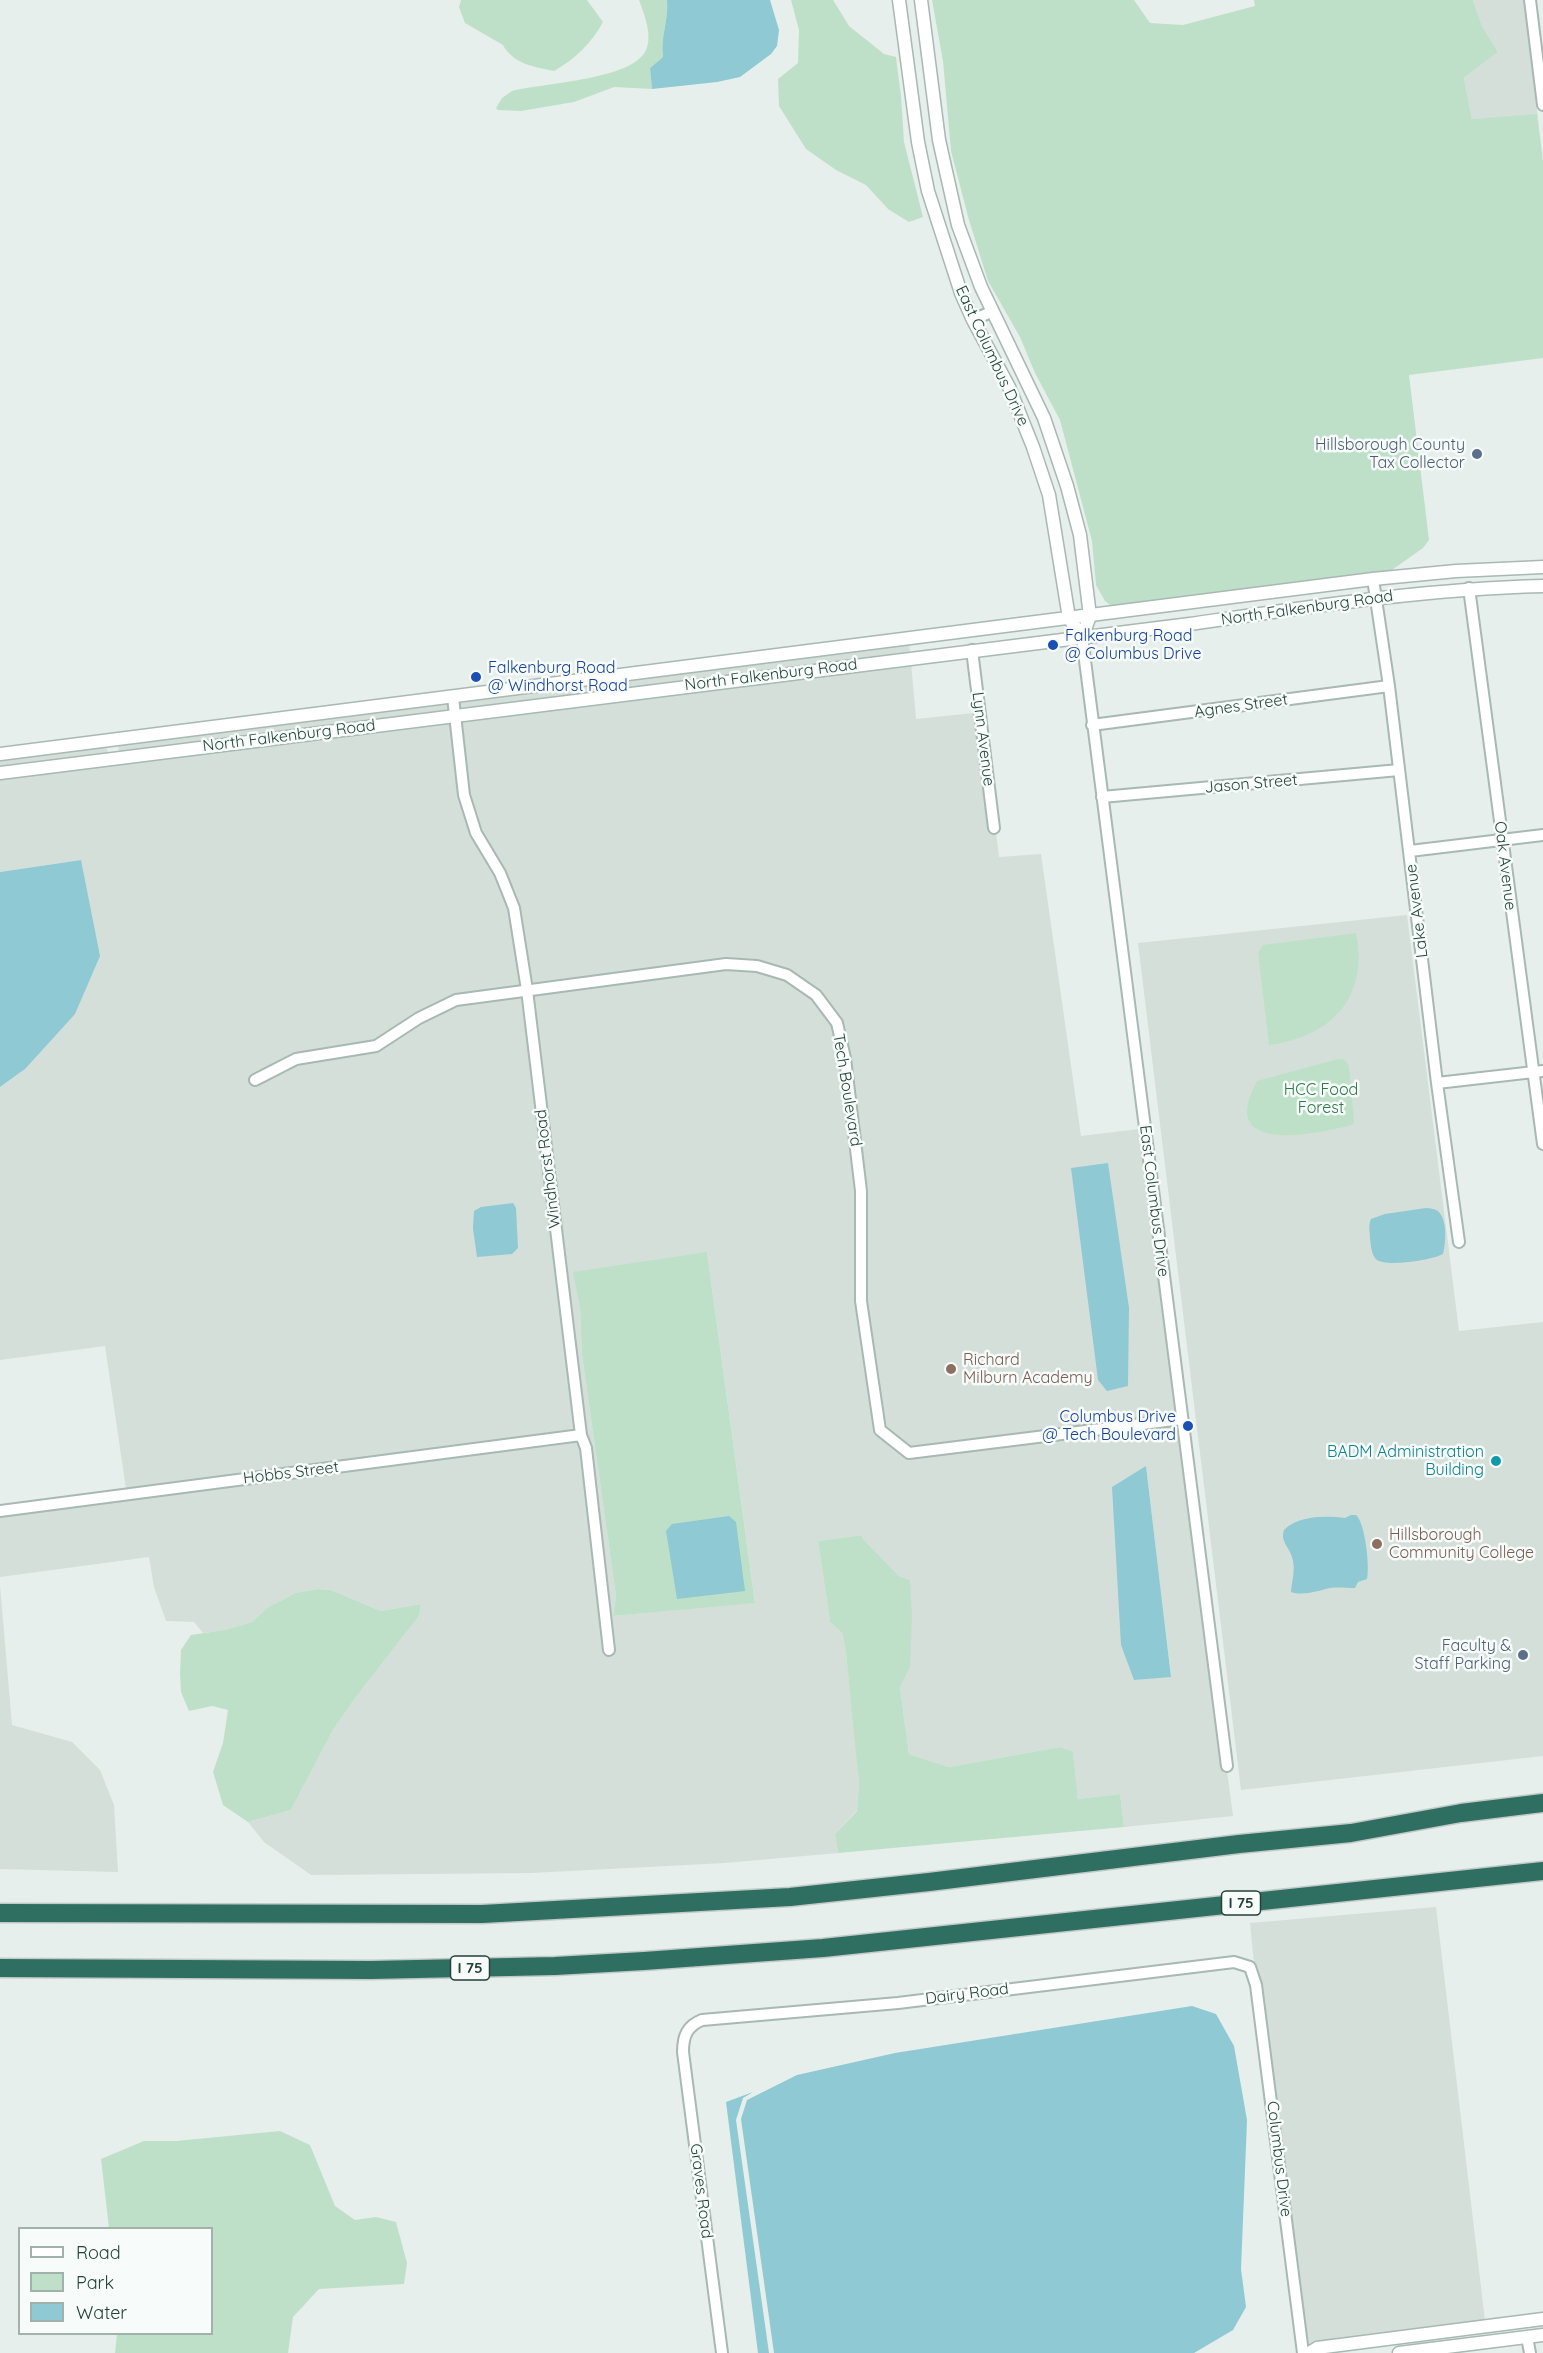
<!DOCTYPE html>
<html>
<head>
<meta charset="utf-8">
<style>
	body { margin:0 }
	#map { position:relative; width:1543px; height:2353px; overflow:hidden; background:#e6efeb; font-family:Quicksand,sans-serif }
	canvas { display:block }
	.legend { position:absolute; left:18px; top:2227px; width:195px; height:108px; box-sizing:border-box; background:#f7fbf9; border:2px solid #a3b1ad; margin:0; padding:8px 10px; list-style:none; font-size:18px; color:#24423a }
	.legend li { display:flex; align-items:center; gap:12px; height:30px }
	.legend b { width:30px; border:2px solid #a3b1ad }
</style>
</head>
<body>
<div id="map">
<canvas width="1543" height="2353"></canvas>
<ul class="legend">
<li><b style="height:8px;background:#fff"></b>Road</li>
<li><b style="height:16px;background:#bfe0c8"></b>Park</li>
<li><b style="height:16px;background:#8ec9d4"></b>Water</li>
</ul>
</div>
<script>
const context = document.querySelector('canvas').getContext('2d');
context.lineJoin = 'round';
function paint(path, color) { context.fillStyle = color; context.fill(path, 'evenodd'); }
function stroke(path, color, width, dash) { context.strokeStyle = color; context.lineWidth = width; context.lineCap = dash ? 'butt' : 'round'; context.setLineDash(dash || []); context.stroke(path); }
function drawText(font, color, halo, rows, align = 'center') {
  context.font = font + ' Quicksand,sans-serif'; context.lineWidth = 5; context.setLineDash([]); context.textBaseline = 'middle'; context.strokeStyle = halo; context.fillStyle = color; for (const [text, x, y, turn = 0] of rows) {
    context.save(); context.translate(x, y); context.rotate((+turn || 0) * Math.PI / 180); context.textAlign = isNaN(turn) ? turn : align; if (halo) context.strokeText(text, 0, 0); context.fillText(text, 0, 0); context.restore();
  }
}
paint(new Path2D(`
	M1473,0H1524L1543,161L1537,115L1472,119L1464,78L1498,52L1482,26Z
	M909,644L910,653L459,709V701Z
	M911,662L916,719L974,713L989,833H996L999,857L1041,854L1081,1136L1139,1129L1176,1415L911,1448L885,1427L867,1301V1190L851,1057L842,1022L820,992L789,970L758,961L531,985L519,906L505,870L481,831L470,794L461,719Z
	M448,703V711L119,753L118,744Z
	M449,720L459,797L471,835L495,875L508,909L520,986L416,1014L374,1041L295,1054L248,1079L253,1087L298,1064L379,1050L422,1023L458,1005L522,996L575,1431L126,1489L105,1346L0,1360V1087L25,1069L81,860L0,872V778Z
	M107,746L108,754L0,768V759Z
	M1407,915L1459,1331L1543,1322V1756L1241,1790L1138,943Z
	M726,969L756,971L784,979L811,998L832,1025L840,1059L856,1191V1302L876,1433L910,1458L1177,1425L1222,1771H1227L1233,1816L1124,1827L1120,1794L1078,1799L1073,1753L1060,1747L949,1767L909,1754L900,1687L910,1666V1580L899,1576L863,1539L862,1535L818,1541L830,1622L842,1633L846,1653L856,1745L859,1783L857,1810L835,1834L838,1853L725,1863L531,1873L311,1875L264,1842L248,1822L291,1810L333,1730L356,1697L419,1616L421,1604L381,1611L331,1590L318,1589L295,1593L267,1608L252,1622L224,1630L203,1633L194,1622L166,1621L154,1587L149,1557L0,1577V1517L577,1441L580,1449L604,1655L615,1654L591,1447L587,1434L533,995ZM707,1252L755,1602L613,1616L616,1596L582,1355L580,1307ZM1146,1467L1171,1676L1134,1680Z
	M0,1585L12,1725L72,1742L100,1770L114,1805L118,1872L0,1869Z
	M1436,1907L1485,2321L1308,2348L1262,1984L1257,1965L1254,1964L1250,1923Z`), '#d4dfda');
paint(new Path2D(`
	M461,0H587L603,22C591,44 575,59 554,71C535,67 513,64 503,45L465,23L459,7Z
	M639,0H667C669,20 660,37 663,57L650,68L652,89L614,87L574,102L521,111L498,110L496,108L502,98L512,91C542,83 633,80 646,50C653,35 644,14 639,0Z
	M791,0H833L849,26L884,54L896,57L901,96L904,142L923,217L909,222L888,209L866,185L836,170L806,149L779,106L778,79L798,63L799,30Z
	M932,0H1134L1150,23L1183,25L1255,6L1254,0H1473L1482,26L1498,52L1464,78L1472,119L1537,114L1543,161V358L1409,375L1429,540L1423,548L1389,572L1114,608L1105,601L1096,585L1092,541L1060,420L1035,373L1020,337L988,281L969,220L951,151L943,61Z
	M1356,933C1369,998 1331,1037 1269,1045L1258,952L1263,945Z
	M1338,1059H1344L1349,1066L1354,1122L1352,1125C1313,1135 1216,1155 1257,1081Z
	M707,1252L755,1603L613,1616L616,1596L582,1355L580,1307L573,1272Z
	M862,1535L863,1539L899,1576L910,1580L912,1616L910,1667L900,1687L909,1754L949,1767L1060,1747L1073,1752L1078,1799L1120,1794L1124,1827L838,1853L835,1834L857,1811L859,1783L846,1653L842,1633L830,1622L818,1541Z
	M318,1589L331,1590L381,1611L421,1604L419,1616L356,1697L333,1730L291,1810L248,1822L223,1805L213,1772L223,1743L228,1710L212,1706L189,1711L181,1692L180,1674L181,1650L191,1635L224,1630L252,1622L267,1608L295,1593Z
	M280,2131L310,2145L335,2206L355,2220L376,2217L396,2222L407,2263L404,2284L319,2289L293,2317L288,2353H115L117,2334H212V2228H109L101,2159L144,2141H176Z`), '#bfe0c8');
paint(new Path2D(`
	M667,0H770L779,30L777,46L771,54L740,77L717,82L652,89L650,68L663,57C660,37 669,20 667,0Z
	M81,860L100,956L75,1014L25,1069L0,1087V872Z
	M1108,1163L1129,1308L1128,1386L1107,1391L1098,1380L1071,1168Z
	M513,1203L516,1208L518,1248L512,1254L477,1257L473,1228L474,1211L481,1207Z
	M1426,1208C1428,1208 1435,1209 1436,1210C1448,1216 1446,1243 1443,1254C1432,1260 1387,1267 1377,1260C1371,1255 1371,1245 1370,1238C1370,1231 1368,1225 1371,1219L1385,1214Z
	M1146,1466L1171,1677L1134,1680L1121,1645L1112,1487Z
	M1351,1515H1356C1365,1522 1370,1567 1367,1579L1358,1582L1355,1588C1346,1588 1339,1587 1330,1588C1318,1591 1303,1596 1291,1592C1292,1579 1296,1570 1292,1557C1289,1547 1280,1541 1284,1530C1299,1515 1326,1516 1345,1518Z
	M729,1516L736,1522L745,1591L677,1599L666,1531L672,1524Z
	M1192,2006L1216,2014L1234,2046L1247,2120L1241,2269L1246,2307L1233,2330L1194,2353H774L741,2119L747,2100L797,2075L895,2053Z
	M753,2092L743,2098L736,2120L769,2353H758L726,2102Z`), '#8ec9d4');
const minor = new Path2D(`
	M1530,0L1543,105
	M973,320L993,311
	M1373,579L1389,686L1437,1083L1459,1242
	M1469,588L1543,1144
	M1082,637L1227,1766
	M972,650L994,828
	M453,697L464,795L476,833L500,873L514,908L527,990L581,1435L586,1448L609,1650
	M1092,725L1389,686
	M1102,797L1399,770
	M1410,851L1543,835
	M255,1080L296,1059L376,1046L419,1018L456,1000L726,964L757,966L787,975L816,995L837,1023L845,1058L861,1191V1301L880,1430L909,1453L1182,1419
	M1437,1083L1543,1071
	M0,1511L581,1435
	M1527,2337L1530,2353
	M722,2353L683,2052C683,2036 687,2026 702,2020L898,2003L1234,1962L1250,1967L1256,1985L1303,2353`);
const tertiary = new Path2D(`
	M899,0L918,142L928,191L961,293L973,320L1009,387L1033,447L1049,495L1069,618L1082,637
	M921,0L939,140L958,225L981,287L1044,418L1067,486L1080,535L1090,616L1082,637
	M0,754L1373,579L1456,571L1543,567
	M0,773L1190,624C1308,607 1424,589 1543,586
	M1309,2353L1317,2348L1543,2319
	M1399,2353L1543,2335`);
const motorway = new Path2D(`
	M0,1913L482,1914L790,1897L929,1882L1239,1844L1351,1833L1461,1813L1543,1803
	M0,1968L371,1970L555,1966L644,1961L823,1948L1543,1871`);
stroke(minor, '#a8b8b2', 14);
stroke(tertiary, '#a8b8b2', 15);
stroke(motorway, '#c2cac8', 21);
stroke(minor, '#fff', 10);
stroke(tertiary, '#fff', 12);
stroke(motorway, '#2f6f62', 18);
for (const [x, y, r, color] of [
	[1477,454,6,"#5c6f8a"],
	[1053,645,6,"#1a4fb4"],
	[476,677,6,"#1a4fb4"],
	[951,1369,6,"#8d6e63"],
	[1188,1426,6,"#1a4fb4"],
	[1496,1461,6,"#0f9aa8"],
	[1377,1544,6,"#8d6e63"],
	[1523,1655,6,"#5c6f8a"]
]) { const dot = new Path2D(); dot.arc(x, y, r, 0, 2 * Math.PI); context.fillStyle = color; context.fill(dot); stroke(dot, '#f7fbf9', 2); }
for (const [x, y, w] of [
	[1241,1903,39],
	[470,1968,39]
]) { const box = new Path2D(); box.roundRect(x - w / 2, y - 12, w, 24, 4.5); context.fillStyle = '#f7fbf9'; context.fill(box); stroke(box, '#24423a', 1.5); }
drawText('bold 15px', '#24423a', null, [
	["I 75",1241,1903],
	["I 75",470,1968]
]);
drawText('16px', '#24423a', '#f7fbf9', [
	["East Columbus Drive",992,356,65],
	["North Falkenburg Road",1307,608,-8],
	["North Falkenburg Road",771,675,-7],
	["Agnes Street",1241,706,-8],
	["North Falkenburg Road",289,736,-7],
	["Lynn Avenue",983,739,83],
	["Jason Street",1251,784,-5],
	["Oak Avenue",1505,866,83],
	["Lake Avenue",1417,911,-97],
	["Tech Boulevard",847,1090,81],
	["Windhorst Road",548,1169,-97],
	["East Columbus Drive",1154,1201,83],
	["Hobbs Street",291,1473,-7],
	["Dairy Road",967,1994,-7],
	["Columbus Drive",1279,2159,83],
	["Graves Road",701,2191,83]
]);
drawText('16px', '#4e5e75', '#f7fbf9', [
	["Hillsborough County",1465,445],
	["Tax Collector",1465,463],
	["Faculty &",1511,1646],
	["Staff Parking",1511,1664]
], 'right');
drawText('16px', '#164399', '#f7fbf9', [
	["Falkenburg Road",1065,636],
	["@ Columbus Drive",1065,654],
	["Falkenburg Road",488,668],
	["@ Windhorst Road",488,686],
	["Columbus Drive",1176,1417,"right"],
	["@ Tech Boulevard",1176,1435,"right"]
], 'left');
drawText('16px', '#2d7a4b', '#f7fbf9', [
	["HCC Food",1321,1090],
	["Forest",1321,1108]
]);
drawText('16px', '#785e54', '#f7fbf9', [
	["Richard",963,1360],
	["Milburn Academy",963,1378],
	["Hillsborough",1389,1535],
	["Community College",1389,1553]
], 'left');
drawText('16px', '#0d838f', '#f7fbf9', [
	["BADM Administration",1484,1452],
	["Building",1484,1470]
], 'right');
</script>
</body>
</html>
